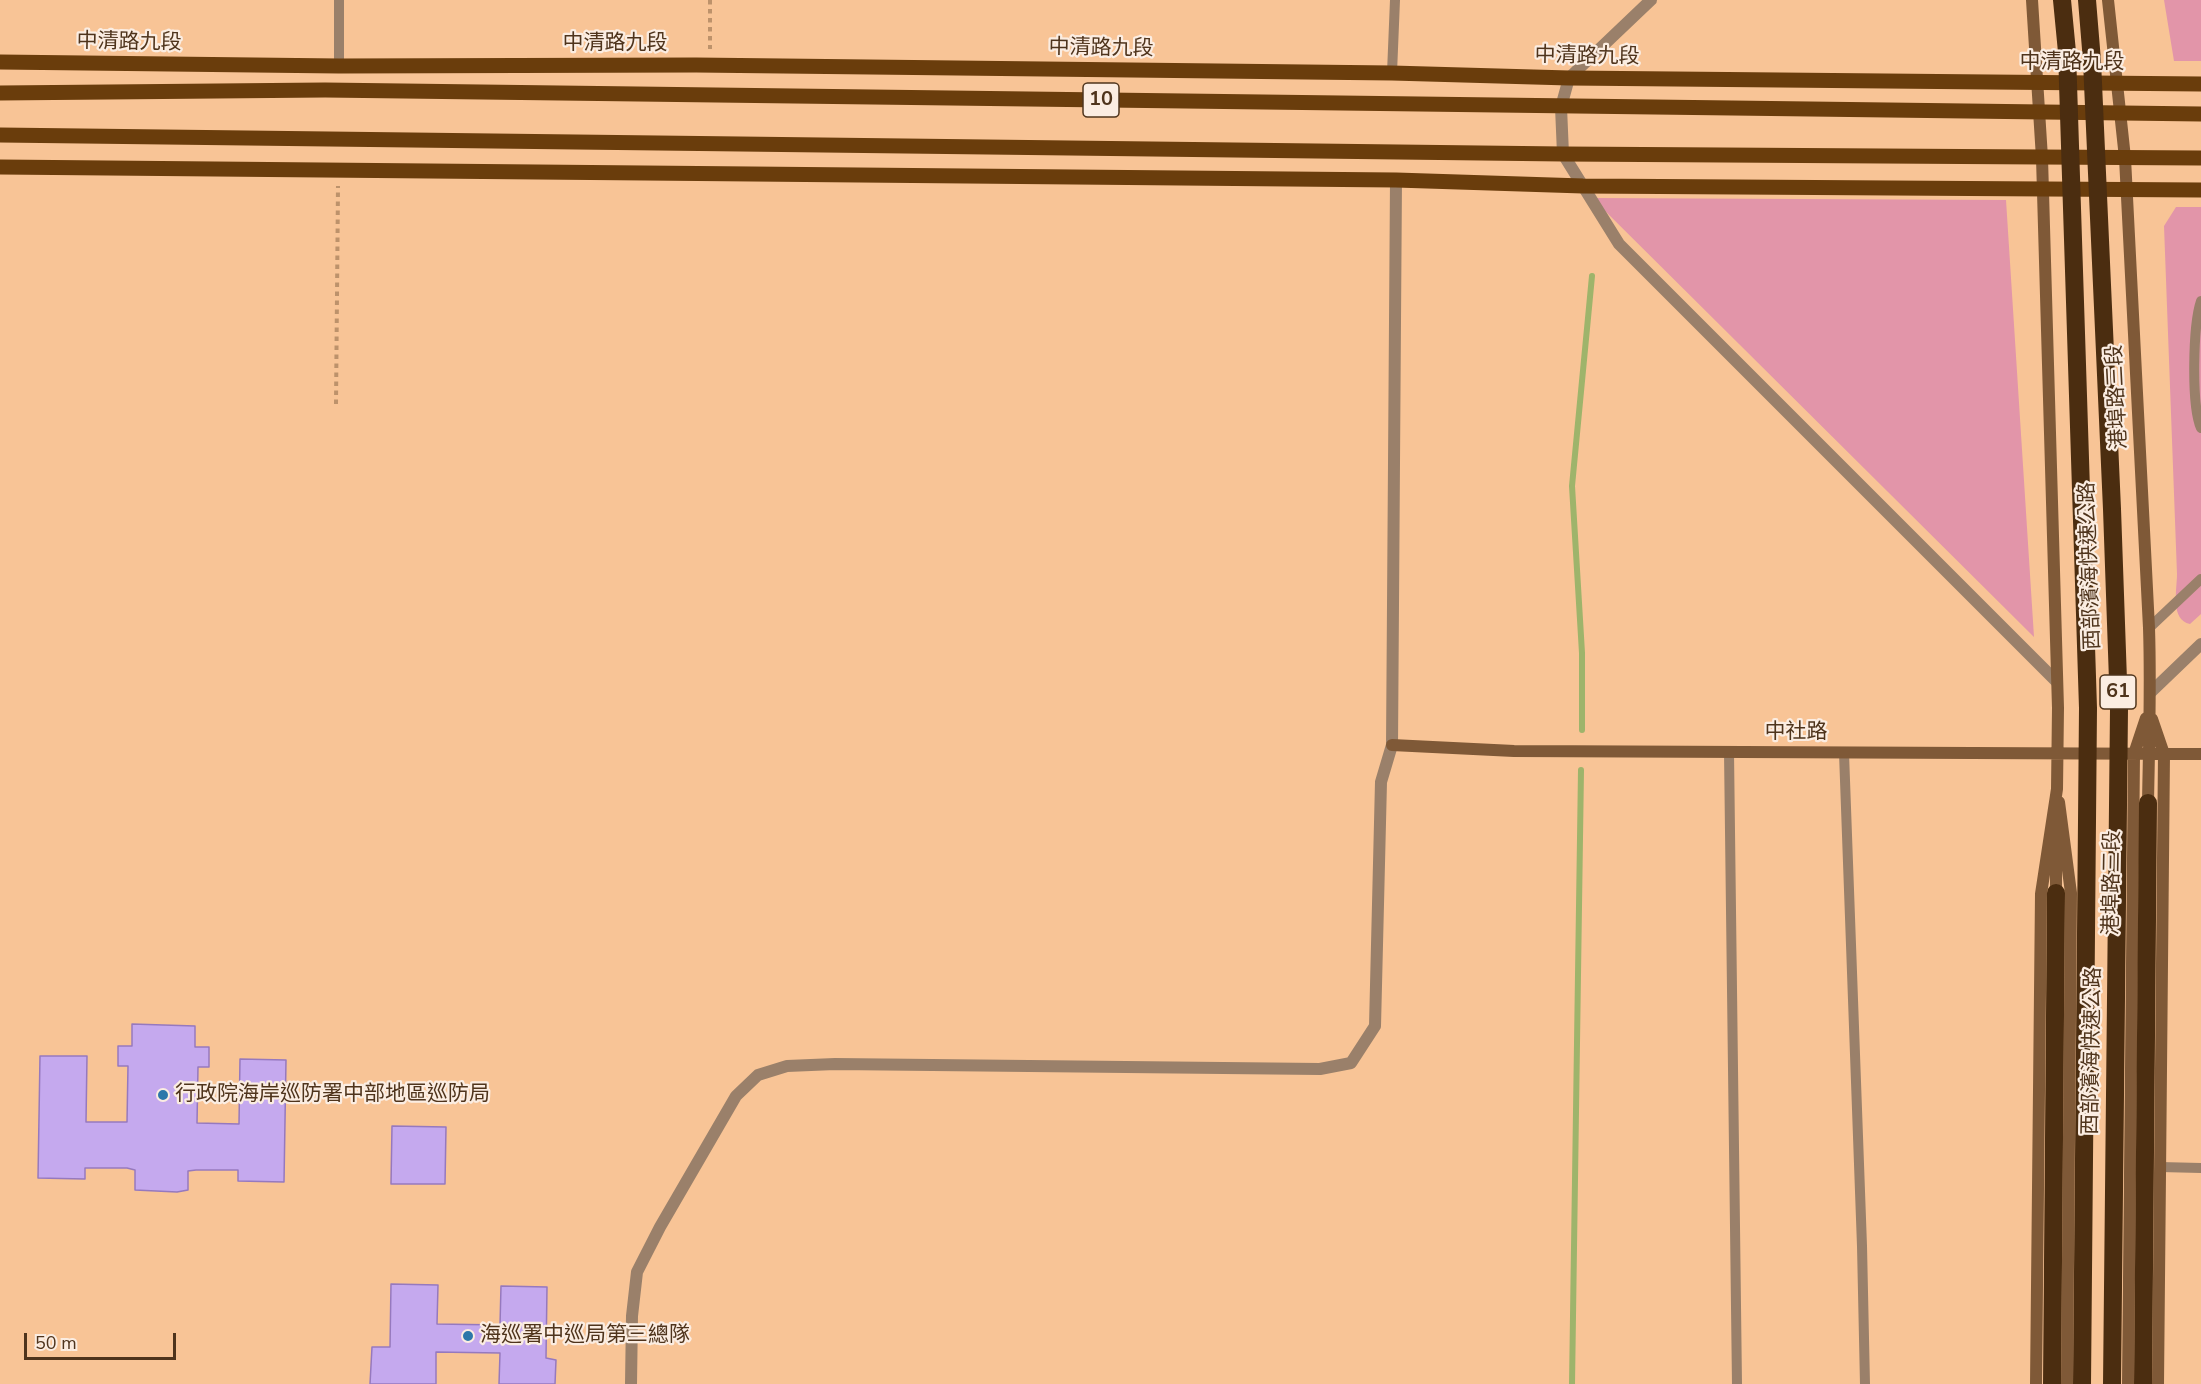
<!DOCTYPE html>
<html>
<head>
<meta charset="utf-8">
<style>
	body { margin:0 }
	#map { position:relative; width:2201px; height:1384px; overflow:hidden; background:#f8c496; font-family:"Nunito Sans",sans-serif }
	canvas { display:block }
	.scale { position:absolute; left:24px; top:1333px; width:152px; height:27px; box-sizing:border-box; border:3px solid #4f341c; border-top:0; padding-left:8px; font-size:18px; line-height:21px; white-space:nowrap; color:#4f341c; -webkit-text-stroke:4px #fbede2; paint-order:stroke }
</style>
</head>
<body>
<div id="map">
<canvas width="2201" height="1384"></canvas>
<div class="scale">50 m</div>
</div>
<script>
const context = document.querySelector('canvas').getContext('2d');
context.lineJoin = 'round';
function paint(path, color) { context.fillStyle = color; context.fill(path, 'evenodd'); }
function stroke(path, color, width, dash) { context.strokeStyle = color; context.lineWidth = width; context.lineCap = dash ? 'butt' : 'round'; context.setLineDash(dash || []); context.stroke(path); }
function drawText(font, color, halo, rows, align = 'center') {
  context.font = font + ' "Nunito Sans","Noto Sans TC",sans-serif'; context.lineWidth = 4.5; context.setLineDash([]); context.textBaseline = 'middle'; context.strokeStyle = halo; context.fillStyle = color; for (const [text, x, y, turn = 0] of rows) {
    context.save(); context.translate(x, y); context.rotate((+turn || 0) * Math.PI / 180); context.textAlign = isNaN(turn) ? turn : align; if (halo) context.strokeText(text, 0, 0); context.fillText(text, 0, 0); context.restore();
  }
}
paint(new Path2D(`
	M2164,0H2201V61H2174Z
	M1592,198L2006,200L2034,637Z
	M2176,207H2201V614L2190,624C2170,620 2177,590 2177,574L2164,226Z`), '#e295a9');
stroke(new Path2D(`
	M1582,730V653L1572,486L1592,276
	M1572,1384L1581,770`), '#9eb46b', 6);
const building = new Path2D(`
	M132,1024L195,1026V1047H209V1067H198L197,1123L239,1124L240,1059L286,1060L284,1182L238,1181V1170H196L188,1171V1190L177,1192L135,1190V1170L127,1168H85V1179L38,1178L40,1056H87L86,1122H127L128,1066H118V1046H132Z
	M392,1126L446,1127L445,1184H391Z
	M391,1284L438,1285L437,1324L500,1325L501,1286L547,1287L546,1358L556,1360L555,1384H499L500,1353L436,1352V1384H370L372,1347H390Z`);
paint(building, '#c5a9ee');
stroke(building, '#9679be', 1.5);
stroke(new Path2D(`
	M710,0V49
	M336,404L338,186`), '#bd926b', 4, [4.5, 4.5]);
stroke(new Path2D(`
	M339,0V66
	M1392,73L1395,0
	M2201,301C2193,325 2191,405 2201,428
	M2149,628L2201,579
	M1729,752L1737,1384
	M1844,753L1862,1246L1865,1384
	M2160,1167L2201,1168`), '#9a806a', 10);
stroke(new Path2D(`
	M1651,0L1569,78L1561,107L1563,154L1619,244L2057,682
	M2151,692L2201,644
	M631,1384L632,1316L637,1272L660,1227L736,1096L758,1075L787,1066L835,1064L1320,1069L1351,1063L1375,1026L1381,782L1392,745L1396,180`), '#9a806a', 12);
stroke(new Path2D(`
	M2032,0L2042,158L2058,708L2057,789L2041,894L2036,1384
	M2108,0L2125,158L2149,628C2151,687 2149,745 2148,803
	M2152,719L2164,754L2158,1384
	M1392,745L1514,751L2201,754
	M2059,802L2071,893L2067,1384
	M2056,893V832
	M2128,1384L2134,754L2146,718`), '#7f5937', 12);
stroke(new Path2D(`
	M0,62L339,66L696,65L1392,73L1569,78L2201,84
	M0,93L325,90L2201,114
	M0,135L1563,154L2201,158
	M0,167L1396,180L1583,186L2201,190`), '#6a3d0c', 15);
stroke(new Path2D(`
	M2062,0L2067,52L2088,708L2082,1384
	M2087,0L2092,61L2112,509L2119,709L2112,1384
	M2052,1384L2056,893
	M2143,1384L2148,803`), '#4b2d10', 18);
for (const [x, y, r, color] of [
	[163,1095,6,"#2c77aa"],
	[468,1336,6,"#2c77aa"]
]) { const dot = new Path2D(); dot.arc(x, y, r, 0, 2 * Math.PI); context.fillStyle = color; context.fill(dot); stroke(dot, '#fbede2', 2); }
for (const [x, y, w] of [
	[1101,100,36],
	[2118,692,36]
]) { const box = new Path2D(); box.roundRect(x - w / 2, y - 17, w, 34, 4.5); context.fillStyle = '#fbede2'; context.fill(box); stroke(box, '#4f341c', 1.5); }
drawText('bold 20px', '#4f341c', null, [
	["10",1101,100],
	["61",2118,692]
]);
drawText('21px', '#4f341c', '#fbede2', [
	["中清路九段",129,43,1],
	["中清路九段",615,44],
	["中清路九段",1101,49,1],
	["中清路九段",1587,57,1],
	["中清路九段",2072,63],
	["港埠路三段",2118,397,-93],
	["西部濱海快速公路",2091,566,-92],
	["中社路",1796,733],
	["港埠路三段",2113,883,-89],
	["西部濱海快速公路",2093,1051,-89]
]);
drawText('21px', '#4f341c', '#fbede2', [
	["行政院海岸巡防署中部地區巡防局",175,1095],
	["海巡署中巡局第三總隊",480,1336]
], 'left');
</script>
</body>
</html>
